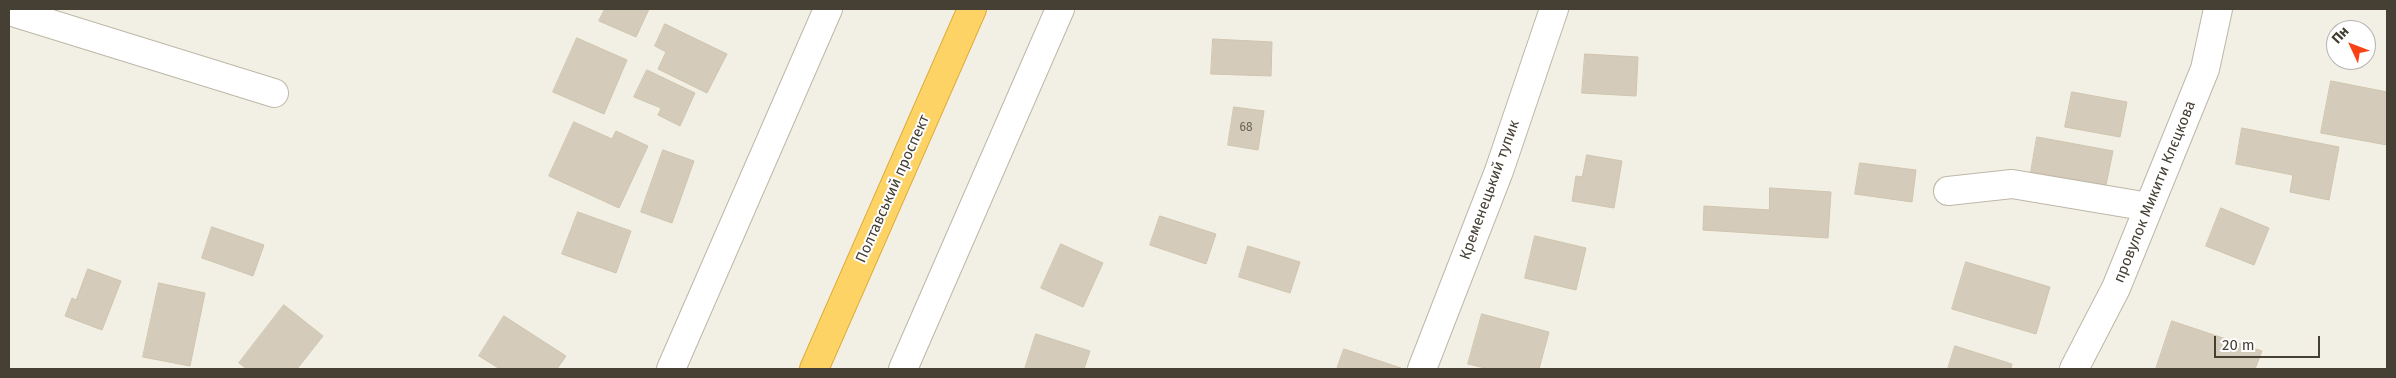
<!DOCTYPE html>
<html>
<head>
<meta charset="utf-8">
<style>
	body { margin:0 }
	#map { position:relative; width:2396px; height:378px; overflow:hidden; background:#f2efe5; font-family:"Fira Sans",sans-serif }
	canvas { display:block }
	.frame { position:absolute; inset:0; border:10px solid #453f34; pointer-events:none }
	.north { position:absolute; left:2326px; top:20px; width:50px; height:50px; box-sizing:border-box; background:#fff; border:1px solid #b5b2ae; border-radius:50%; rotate:313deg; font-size:14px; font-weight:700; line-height:20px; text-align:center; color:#453f34 }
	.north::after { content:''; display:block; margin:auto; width:18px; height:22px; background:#f94315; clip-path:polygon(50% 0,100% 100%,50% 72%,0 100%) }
	.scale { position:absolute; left:2214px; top:336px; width:106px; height:22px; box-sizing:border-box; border:2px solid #453f34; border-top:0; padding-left:6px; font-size:15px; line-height:18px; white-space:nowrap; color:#453f34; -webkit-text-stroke:4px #fff; paint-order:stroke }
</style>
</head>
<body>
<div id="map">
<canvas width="2396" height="378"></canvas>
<div class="frame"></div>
<div class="north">Пн</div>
<div class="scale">20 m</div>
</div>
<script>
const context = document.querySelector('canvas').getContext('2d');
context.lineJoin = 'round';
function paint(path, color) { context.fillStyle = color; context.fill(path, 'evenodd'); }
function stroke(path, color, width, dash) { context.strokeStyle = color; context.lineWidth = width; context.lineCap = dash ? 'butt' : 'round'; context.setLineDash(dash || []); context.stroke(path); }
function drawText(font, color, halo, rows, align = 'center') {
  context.font = font + ' "Fira Sans",sans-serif'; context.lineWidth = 4; context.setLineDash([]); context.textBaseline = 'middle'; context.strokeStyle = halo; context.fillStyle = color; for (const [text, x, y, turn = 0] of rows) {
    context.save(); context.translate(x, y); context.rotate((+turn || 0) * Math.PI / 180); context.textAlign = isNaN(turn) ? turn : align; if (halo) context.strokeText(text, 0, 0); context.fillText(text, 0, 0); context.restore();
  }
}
const building = new Path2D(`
	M605,9H649L636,37L599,21Z
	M665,24L727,54L707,93L658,69L666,52L655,46Z
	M577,38L627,60L604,114L553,92Z
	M1213,39L1272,42L1271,76L1211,74Z
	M1585,54L1638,57L1636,96L1582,93Z
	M647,70L695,93L680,126L658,115L661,108L634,97Z
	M2331,81L2387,92V145L2321,133Z
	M2072,92L2127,102L2120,137L2065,127Z
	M1234,107L1264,111L1258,150L1228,145Z
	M574,122L612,139L616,131L648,146L619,208L549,176Z
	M2242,128L2339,147L2329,200L2290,192L2293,175L2236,164Z
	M2037,137L2113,151L2106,185L2031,172Z
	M663,150L694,161L672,223L641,212Z
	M1587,155L1622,161L1614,208L1572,201L1576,176L1582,177Z
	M1860,163L1916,170L1912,202L1855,194Z
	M1770,188L1831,192L1828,238L1703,230L1704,206L1769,210Z
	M2221,208L2269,228L2254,265L2206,246Z
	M578,212L631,231L616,273L562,254Z
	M1160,216L1216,234L1206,264L1150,245Z
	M212,227L264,245L253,276L202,258Z
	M1535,236L1586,248L1576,290L1525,278Z
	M1061,244L1103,263L1083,307L1041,288Z
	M1248,246L1300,262L1290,293L1239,277Z
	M1966,262L2050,287L2036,334L1952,309Z
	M88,269L121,281L102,330L65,316L72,298L76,300Z
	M159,283L205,293L190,366L143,357Z
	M284,305L323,336L297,369H247L239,363Z
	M1482,314L1549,332L1539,369H1489L1468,364Z
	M504,316L566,356L557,369H500L479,356Z
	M2172,321L2262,351L2255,369H2156Z
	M1036,334L1090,351L1084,369H1025Z
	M1955,346L2012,364L2011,369H1948Z
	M1344,349L1401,368V369H1337Z`);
paint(building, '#d4cbba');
stroke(building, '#cfc4ad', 1);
const minor = new Path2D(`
	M9,11L274,93
	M1948,191L2012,184L2149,207
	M671,369L828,9
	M903,369L1060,9
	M1422,369L1499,171L1554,9
	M2074,369L2116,288L2205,69L2218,9`);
const highway = new Path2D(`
	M814,369L972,9`);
stroke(minor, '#beb7a7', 30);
stroke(highway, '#dda834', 30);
stroke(minor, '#fff', 28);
stroke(highway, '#fdd365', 28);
drawText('12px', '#696256', null, [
	["68",1246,128]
]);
drawText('15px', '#453f34', '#fff', [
	["Полтавський проспект",893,189,-66],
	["Кременецький тупик",1490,190,-70],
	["провулок Микити Клєцкова",2155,192,-68]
]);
</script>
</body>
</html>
